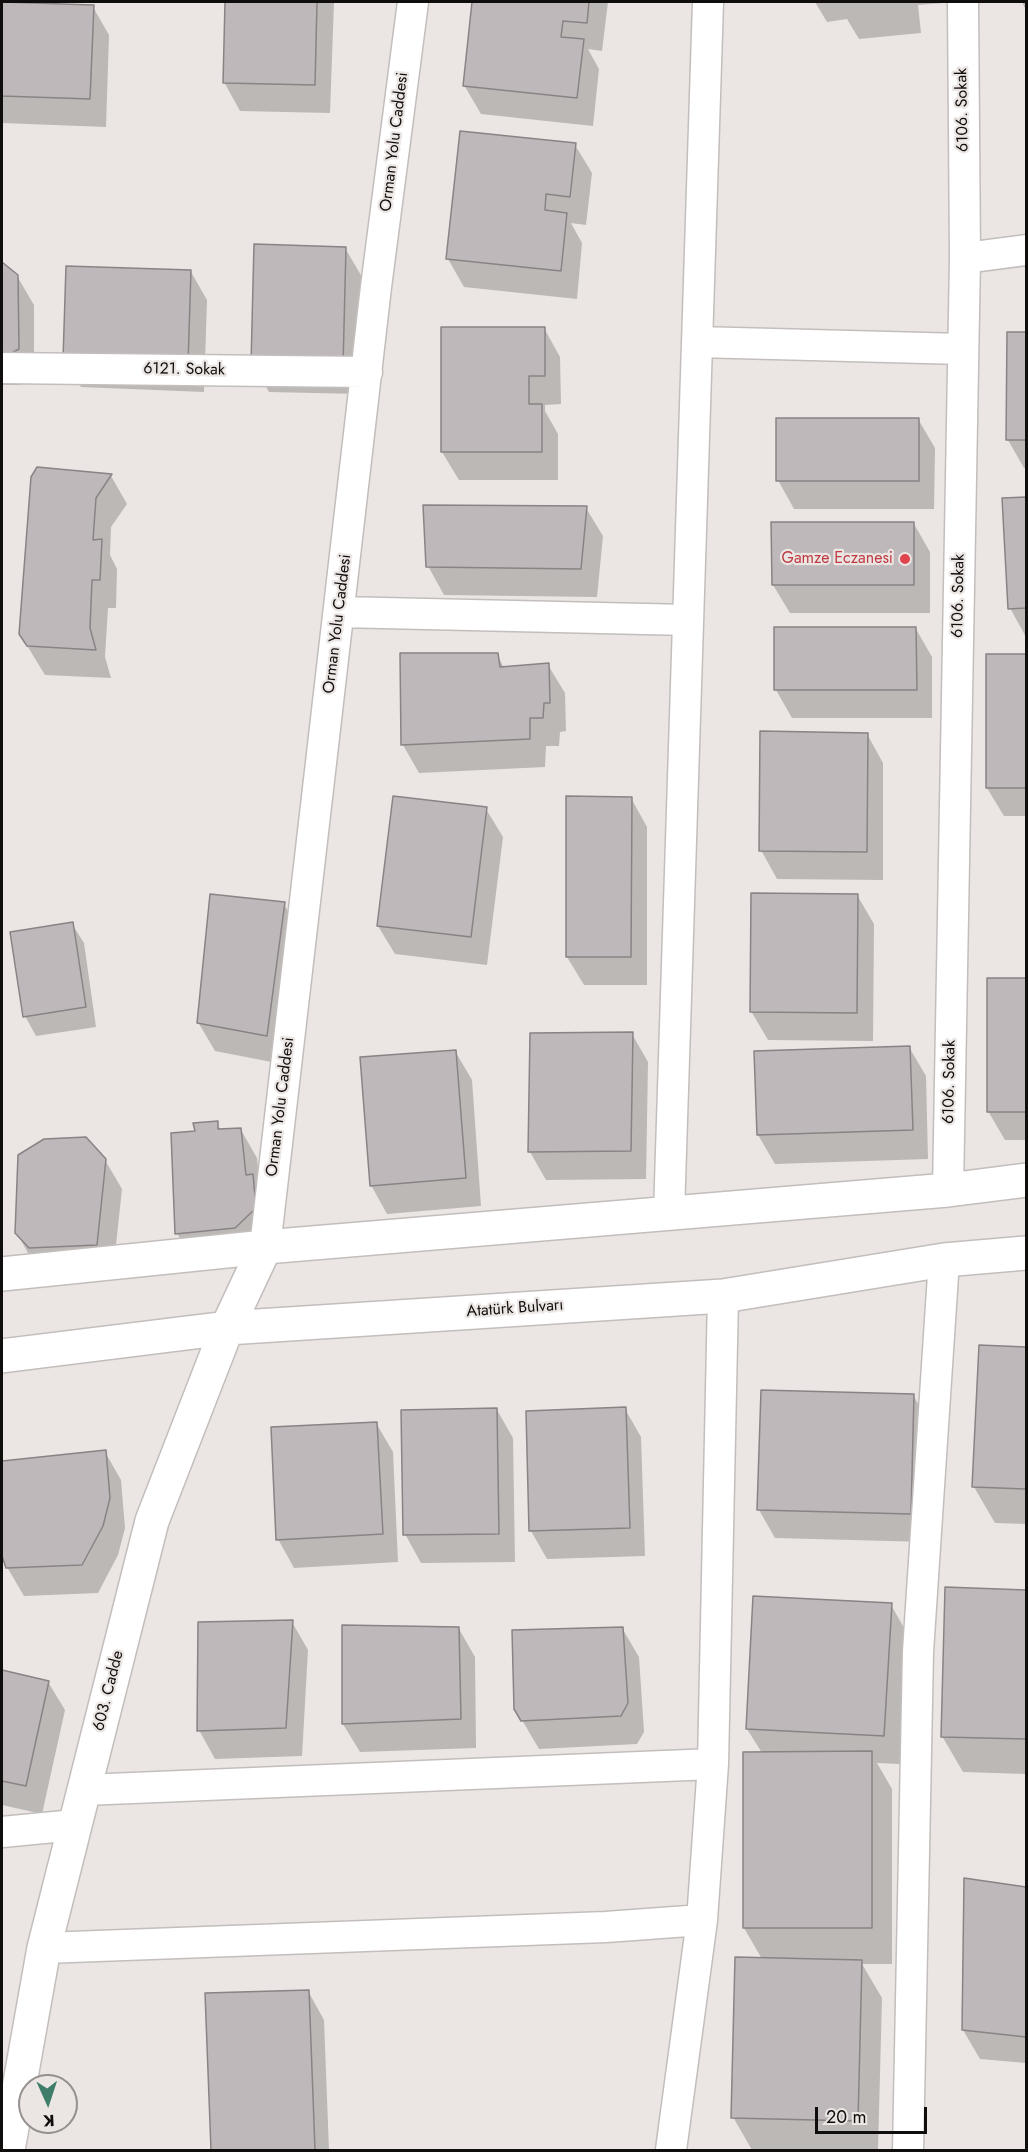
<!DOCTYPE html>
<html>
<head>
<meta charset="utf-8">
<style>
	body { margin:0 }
	#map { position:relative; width:1028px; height:2152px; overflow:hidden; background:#ebe6e3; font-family:Jost,sans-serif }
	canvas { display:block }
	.frame { position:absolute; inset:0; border:3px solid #100e0d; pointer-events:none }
	.north { position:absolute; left:18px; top:2074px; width:60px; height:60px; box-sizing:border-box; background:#ebe6e3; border:2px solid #93908d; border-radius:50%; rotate:177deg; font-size:16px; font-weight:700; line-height:24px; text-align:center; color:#100e0d }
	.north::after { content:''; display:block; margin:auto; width:21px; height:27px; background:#3e7d6a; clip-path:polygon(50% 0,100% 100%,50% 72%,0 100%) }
	.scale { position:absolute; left:815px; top:2107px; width:112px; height:27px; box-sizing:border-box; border:3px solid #100e0d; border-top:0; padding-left:8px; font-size:18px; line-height:21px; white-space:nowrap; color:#100e0d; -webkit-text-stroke:4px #ebe6e3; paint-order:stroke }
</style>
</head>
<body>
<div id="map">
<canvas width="1028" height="2152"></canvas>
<div class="frame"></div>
<div class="north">K</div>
<div class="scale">20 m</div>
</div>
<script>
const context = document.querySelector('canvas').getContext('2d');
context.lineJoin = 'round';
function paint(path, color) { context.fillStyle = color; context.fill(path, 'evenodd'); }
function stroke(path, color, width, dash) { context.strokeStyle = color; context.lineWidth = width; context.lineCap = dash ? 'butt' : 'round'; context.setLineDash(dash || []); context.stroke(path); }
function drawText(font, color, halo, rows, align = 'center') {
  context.font = font + ' Jost,sans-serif'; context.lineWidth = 4.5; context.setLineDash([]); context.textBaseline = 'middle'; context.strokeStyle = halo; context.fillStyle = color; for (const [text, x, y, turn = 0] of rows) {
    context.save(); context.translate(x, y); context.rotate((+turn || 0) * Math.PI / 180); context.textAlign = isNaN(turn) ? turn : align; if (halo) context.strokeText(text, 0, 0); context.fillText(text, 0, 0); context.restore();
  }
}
paint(new Path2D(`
	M226,2H334L330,113L240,111L224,82Z
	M473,2H608L602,51L588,49L599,69L593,126L481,114L464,85Z
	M815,2H943V3L918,5L921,33L859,39L847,19L827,22Z
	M1022,2H1026V10Z
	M2,4L93,7L109,35L106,127L2,123Z
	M575,145L592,173L586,225L571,223L582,243L577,299L464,287L448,259Z
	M345,248L362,277L359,394L269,392L252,363Z
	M2,263L17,276L34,305V378L20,385H2Z
	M191,272L207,300L204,392L81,387L64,359Z
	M544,328L560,357L561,404L545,405V411L558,434V480H459L442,452Z
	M1008,334H1026V468H1024L1008,440Z
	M918,419L935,448L934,509H794L778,480Z
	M38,469L111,476L127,504L111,527L110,555L117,569L116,608H108L105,657L111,678L45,675L20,634Z
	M1026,498V637L1010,608L1004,500Z
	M586,508L603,536L597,597L444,595L428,566Z
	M914,524L930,552V613H790L773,585Z
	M916,629L932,657V718H792L776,690Z
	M497,654L504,668L548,665L565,693L566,731L560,732L559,746H546L545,767L419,773L403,745Z
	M988,656H1026V816H1004L987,788Z
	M867,734L883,763V880L777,879L761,850Z
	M631,798L647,827V985H584L567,957Z
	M486,809L503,837L487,965L395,954L378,926Z
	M857,895L874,924L873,1041L768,1040L751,1011Z
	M284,904L300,932L282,1064L215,1051L198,1022Z
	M72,924L84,943L96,1027L36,1036L25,1016Z
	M988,979H1026V1140H1005L988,1111Z
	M531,1034H632L648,1062L646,1179L546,1180L530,1152Z
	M909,1047L926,1076L928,1159L775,1164L758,1135L755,1052Z
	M455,1051L472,1080L481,1206L387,1214L371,1185Z
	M217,1123L221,1131L241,1130L257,1158L260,1188L272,1237L193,1262L177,1233L197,1133Z
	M105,1160L122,1189L113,1273L33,1262L17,1233Z
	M980,1347L1026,1349V1524L995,1523L974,1487Z
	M913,1395L930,1424L927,1542L775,1538L759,1510Z
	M625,1409L641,1437L645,1556L547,1559L531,1531Z
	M497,1410L513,1438L515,1562L421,1563L405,1534Z
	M376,1423L393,1452L398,1562L294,1568L278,1539Z
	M105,1452L121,1480L125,1528L118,1555L98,1593L24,1596L7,1567L2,1551V1462Z
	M946,1589L1026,1591V1774L963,1772L942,1736Z
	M891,1605L907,1633L900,1764L877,1763L892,1789V1964H862L882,1998L878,2150H752L733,2117L762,1959L744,1928L762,1753L747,1729Z
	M292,1622L308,1650L302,1756L215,1759L199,1730Z
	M343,1627L459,1629L475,1657L476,1748L360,1752L343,1724Z
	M622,1628L639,1657L644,1732L637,1744L539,1749L515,1708Z
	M2,1672L48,1682L65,1710L42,1814L2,1805Z
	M966,1879L1026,1889V2063L980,2059L963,2030Z
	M308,1991L324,2020L329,2150H213L207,1995Z`), '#0003');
const building = new Path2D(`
	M2,2L94,5L90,99L2,96Z
	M225,2H317L315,85L223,83Z
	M472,2H589L587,23L563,21L561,37L584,39L577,98L463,86Z
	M460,131L576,143L570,197L546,194L545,210L567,213L561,271L446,259Z
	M254,244L346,247L343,366L251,364Z
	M2,262L18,275L19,349L4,357H2Z
	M66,266L191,270L188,364L63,359Z
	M441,327H545V376H529V404H542V452H441Z
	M1007,332H1026V440H1006Z
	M776,418H919V481H776Z
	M37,467L112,474L96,498L93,540L102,539L100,580H92L90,628L96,650L27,646L19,634L31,477Z
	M1026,497V608L1008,609L1002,498Z
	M423,505L587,506L581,569L426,567Z
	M771,522H914V585H772Z
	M774,627H916L917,690H774Z
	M400,653H498L500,667L549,663L550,703H544L543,718H530V739L401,745Z
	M986,654H1026V788H986Z
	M760,731L868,733L867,852L759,851Z
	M393,796L487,807L471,937L377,926Z
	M566,796L632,797L631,957H566Z
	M751,893L858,894L857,1013L750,1012Z
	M210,894L285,902L267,1036L197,1023Z
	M73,922L86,1007L23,1017L10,932Z
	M987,978H1026V1112H987Z
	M633,1032L631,1151L528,1152L530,1033Z
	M910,1046L913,1130L757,1135L754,1051Z
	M456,1050L466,1178L370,1186L360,1057Z
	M218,1121V1129L241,1128L246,1175L253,1174L256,1208L235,1228L175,1234L171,1133L195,1131L193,1123Z
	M86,1137L106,1159L97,1245L29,1248L15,1233L18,1155L44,1139Z
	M979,1345L1026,1347V1489L972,1487Z
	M761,1390L914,1394L911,1514L757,1510Z
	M626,1407L630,1528L529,1531L526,1411Z
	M497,1408L499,1534L403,1535L401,1410Z
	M377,1422L383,1534L276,1540L271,1427Z
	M106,1450L110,1498L103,1526L82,1565L6,1568L2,1556V1461Z
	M945,1587L1026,1590V1739L941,1737Z
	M753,1596L892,1603L884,1736L746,1729Z
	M293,1620L286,1728L197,1731L198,1622Z
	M342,1625L459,1627L461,1719L342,1724Z
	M623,1627L628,1703L621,1716L521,1721L514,1709L512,1630Z
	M2,1670L49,1681L26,1786L2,1781Z
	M872,1751V1928H743V1752Z
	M964,1878L1026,1887V2037L962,2030Z
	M735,1957L862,1960L858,2121L731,2118Z
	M309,1990L315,2150H211L205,1993Z`);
paint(building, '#beb8ba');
stroke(building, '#898385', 1.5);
const street = new Path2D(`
	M965,258L1026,250
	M697,342L963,349
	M2,368L367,372
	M339,612L688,620
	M948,1190L965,258L963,2
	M669,1213L708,2
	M265,1247L376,287L413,2
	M84,1790L713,1764
	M2,1832L75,1825
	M44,1948L606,1927L702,1920
	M671,2150L702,1920L713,1764L723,1296
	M908,2150L918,1652L944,1260`);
const secondary = new Path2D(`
	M2,1274L265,1247L948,1190L1026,1180
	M2,1356L227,1328L723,1296L944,1260L1026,1253
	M8,2150L44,1948L152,1521L227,1328L265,1247`);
stroke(street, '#c3bebc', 33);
stroke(secondary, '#c3bebc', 36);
stroke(street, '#fff', 30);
stroke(secondary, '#fff', 33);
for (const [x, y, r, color] of [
	[905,559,6,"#e0444e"]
]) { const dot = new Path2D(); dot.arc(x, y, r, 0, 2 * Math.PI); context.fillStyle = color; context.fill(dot); stroke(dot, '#ebe6e3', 2); }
drawText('16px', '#100e0d', '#ebe6e3', [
	["6106. Sokak",963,110,-91],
	["Orman Yolu Caddesi",395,142,-83],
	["6121. Sokak",184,370,1],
	["6106. Sokak",959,596,-89],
	["Orman Yolu Caddesi",338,624,-83],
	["6106. Sokak",950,1082,-89],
	["Orman Yolu Caddesi",281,1107,-83],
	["Atatürk Bulvarı",515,1309,-4],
	["603. Cadde",109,1691,-76]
]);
drawText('16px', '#be3a42', '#ebe6e3', [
	["Gamze Eczanesi",893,559]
], 'right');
</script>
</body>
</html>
